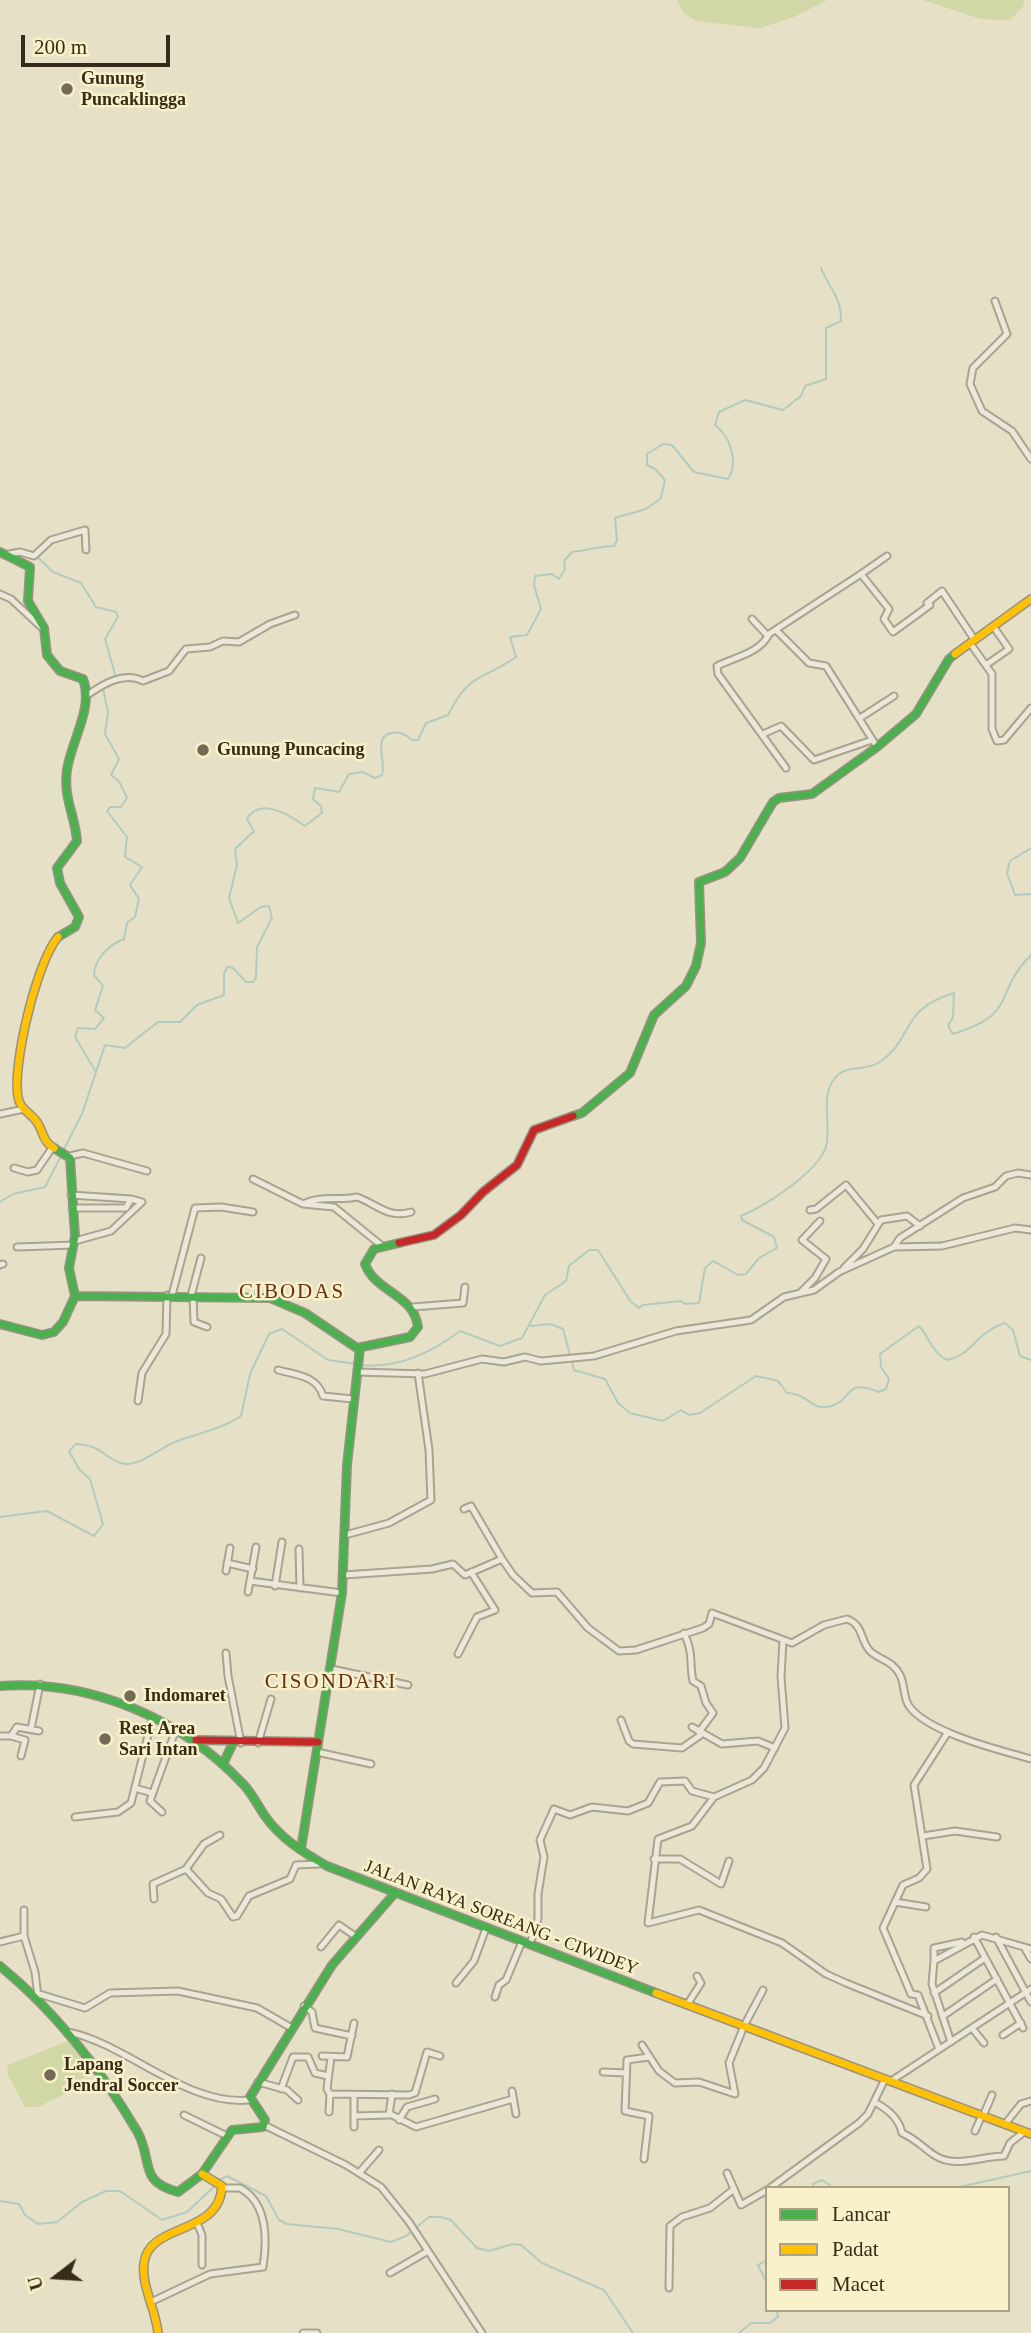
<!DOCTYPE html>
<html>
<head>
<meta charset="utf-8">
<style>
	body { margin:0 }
	#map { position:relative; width:1031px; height:2333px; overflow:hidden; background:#e5e0c6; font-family:"Times New Roman",serif }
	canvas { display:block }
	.legend { position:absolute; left:765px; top:2186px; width:245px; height:126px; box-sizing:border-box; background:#f9f1c9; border:2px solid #aba283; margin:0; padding:9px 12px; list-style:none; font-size:21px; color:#372b19 }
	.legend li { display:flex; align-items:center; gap:14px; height:35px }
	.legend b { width:35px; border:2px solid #aba283 }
	.north { position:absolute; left:21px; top:2242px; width:70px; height:70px; -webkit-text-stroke:5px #f9f1c9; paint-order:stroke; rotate:253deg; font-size:19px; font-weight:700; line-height:28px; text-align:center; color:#372b19 }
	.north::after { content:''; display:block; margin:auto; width:24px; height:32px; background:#372b19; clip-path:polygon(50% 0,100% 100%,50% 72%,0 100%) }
	.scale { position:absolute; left:21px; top:35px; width:149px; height:32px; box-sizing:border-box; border:4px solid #372b19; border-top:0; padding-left:9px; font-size:21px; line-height:24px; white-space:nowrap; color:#372b19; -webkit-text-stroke:5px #f9f1c9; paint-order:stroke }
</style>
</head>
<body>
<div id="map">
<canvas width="1031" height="2333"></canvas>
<ul class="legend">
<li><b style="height:9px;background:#4caf50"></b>Lancar</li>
<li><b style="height:9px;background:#ffc107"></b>Padat</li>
<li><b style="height:9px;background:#c62828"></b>Macet</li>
</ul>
<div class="north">U</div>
<div class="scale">200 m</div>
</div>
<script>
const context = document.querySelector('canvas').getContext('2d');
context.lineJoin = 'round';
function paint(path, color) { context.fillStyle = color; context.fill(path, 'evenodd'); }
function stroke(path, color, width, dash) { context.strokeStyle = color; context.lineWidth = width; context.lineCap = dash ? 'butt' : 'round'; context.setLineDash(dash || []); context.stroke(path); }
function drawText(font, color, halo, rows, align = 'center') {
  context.font = font + ' "Times New Roman",serif'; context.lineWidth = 5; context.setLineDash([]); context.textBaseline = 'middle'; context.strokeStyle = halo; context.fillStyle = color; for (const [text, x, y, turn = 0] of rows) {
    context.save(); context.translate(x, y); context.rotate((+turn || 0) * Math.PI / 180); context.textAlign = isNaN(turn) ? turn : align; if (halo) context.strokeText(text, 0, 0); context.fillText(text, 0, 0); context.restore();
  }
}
paint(new Path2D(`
	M677,0H827L794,17L760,28L696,21L684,13Z
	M923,0H1024L1023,7L1010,20L981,19Z
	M70,2040L94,2074L80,2080L77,2088L38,2107H25L7,2073L8,2065Z`), '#d1d7a7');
stroke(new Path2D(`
	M6,552L31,551L53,572L81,583L96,607L116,612L118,617L105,639L117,681L103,689L108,712L105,734L119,759L111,775L119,781L127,798L121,807H110L107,811L127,837L125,857L142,867L130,885L139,899L135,917L127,923L124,939C110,944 94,959 94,975L103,986L95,1010L104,1018L95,1029L78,1028L75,1037L96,1072L82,1114L63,1151
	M1031,848L1010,861L1007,873L1015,895L1031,894
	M96,1072L105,1045L125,1048L158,1022H180L197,1005L224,995V974L227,967L233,968L246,982H253L256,978L257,947L272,918L269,906L261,907L238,923L229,898L237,865L235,849L254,831L247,819C260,796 291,816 305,826L322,813L321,806L313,799L315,788L339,792L349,774L363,772L375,778L382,775C387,762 372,738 391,733C400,731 406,735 412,740H418L426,723L448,715C470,671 482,681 516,657L510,637L527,635L541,609L534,585L535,576L552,574L559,579L565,569L564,561L572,552C587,551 598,546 614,546L617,540L615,518L646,509L661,498L665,480L655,469L647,465V454L663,444L672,445L694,472L728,479C739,463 730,436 715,425L719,412L745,400L783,410L801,396L805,386L826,379V328L841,321C842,298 829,288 821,268
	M0,1202L13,1194L45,1187L61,1156
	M531,1326L550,1324L563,1329L574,1370L605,1379L618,1403L630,1413L663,1421L681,1410L689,1415L700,1413L756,1376L778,1381L787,1393C806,1393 811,1409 826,1407C856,1402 841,1377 879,1392L886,1389L889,1379L881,1367L880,1354L919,1326C929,1337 933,1354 948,1360C973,1354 975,1333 1005,1323L1013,1330L1020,1356L1031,1360
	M362,1365C399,1369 432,1352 460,1331L500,1346L522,1338L545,1295L566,1281L569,1266L589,1250H598L631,1302L639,1308L643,1305L681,1301L685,1304L699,1303L705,1268L713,1261L738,1275L746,1274L759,1258L777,1248L774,1237L742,1220L741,1216C765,1206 824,1169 827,1142C830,1123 821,1096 834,1079C846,1063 864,1072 878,1063C915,1039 898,1010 954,993L953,1017L948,1026L953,1034C1020,1013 992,994 1031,955
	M0,1517L47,1511L94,1536L103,1524L90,1479L79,1469L69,1451L76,1444C104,1445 107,1462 125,1464C142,1465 160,1448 175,1442C198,1433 220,1430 241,1416L250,1374L269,1334L282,1329L328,1360L357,1364
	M219,2180L227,2176L266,2196L279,2220L287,2224L338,2229L391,2242L406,2236L429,2217H441L451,2220L477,2248L489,2251L513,2244L521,2245L542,2263L604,2290L633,2333
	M813,2188V2184L822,2180L834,2188
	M955,2188L1031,2171
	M0,2201L19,2204L25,2215L38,2224L57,2222L82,2202L106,2191H120L162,2220L187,2212L216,2185
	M767,2260L758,2265L767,2283
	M739,2333L751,2323H770L778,2317L777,2310`), '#b3cbbe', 2);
const street = new Path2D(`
	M995,301L1007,334L973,368L970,384L982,411L1012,431L1031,459
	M4,555L20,552L34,556L51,540L85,530L86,550
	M861,574L887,556
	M0,594L11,599L41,627
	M752,619L768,636
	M776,630L809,663L826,666L877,747
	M970,643L992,674V729L997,741L1004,740L1031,708
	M986,665L1009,649L993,626
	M86,696C103,684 124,671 143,681L169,671L186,649L210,647L223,641L239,642L270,624L295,615
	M860,718L894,696
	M763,734L781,726L814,760L872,740
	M786,768L718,674L717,666C735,657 760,653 769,634L861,574L889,609L884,619L893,632L930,605L927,603L942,591L974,639
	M0,1114L24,1109
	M70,1156L83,1153L147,1171
	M14,1168L28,1172L37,1170L52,1148
	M253,1179L303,1204L334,1207L382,1246
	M71,1195L131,1199L126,1208H72
	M303,1204C321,1195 338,1201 357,1197C377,1204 388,1219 411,1212
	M810,1210L816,1209L846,1185L878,1224
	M75,1241L111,1231L142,1202L131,1199
	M17,1247L74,1245
	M894,1247L900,1238L963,1198L995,1187L1006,1176L1018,1173L1031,1175
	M0,1265L3,1264
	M844,1268L863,1249L881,1220L907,1216L920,1226
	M800,1293L815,1278L826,1259L802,1240L820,1221
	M172,1295L195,1208L221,1207L253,1212
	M191,1296L201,1258
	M193,1296L194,1322L207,1327
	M413,1307L463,1303L465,1287
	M278,1370C297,1375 317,1376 323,1396L353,1399
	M357,1372L425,1374L482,1359L504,1362L525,1357L541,1361L594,1356L676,1331L751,1320L784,1297L814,1290L839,1272L894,1247L942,1246L1015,1228L1031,1230
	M138,1401L142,1373L166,1334L167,1295
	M464,1509L471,1506L502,1559
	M345,1535L389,1523L431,1500L429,1450L418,1373
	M299,1549L300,1588
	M227,1563L253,1569
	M226,1571L230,1548
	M344,1575L432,1569L453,1564L465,1575L502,1559L513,1575L532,1593L557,1592L588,1628L619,1651L636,1650L703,1628L709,1624L712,1613L792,1643L824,1625L847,1619C864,1625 860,1642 871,1652C882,1661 893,1661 900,1675C905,1684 903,1698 909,1706C928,1733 1000,1750 1031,1759
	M250,1581L342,1593
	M275,1586L282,1542
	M248,1592L256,1547
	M684,1633C694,1654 689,1662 693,1681L701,1686L706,1703L713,1713L699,1732
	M783,1640L781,1677L785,1728L764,1768L752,1780L714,1797L692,1826L658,1839L648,1923L699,1910L782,1943L826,1974L846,1983L928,2016
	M226,1653L228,1676L241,1743
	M458,1654L477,1617L495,1610L471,1572
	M331,1669L408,1685
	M621,1720L629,1741L633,1744L682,1748L702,1734
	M692,1727L722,1744L758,1741L775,1748
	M31,1729L40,1684
	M0,1736H11L17,1727L39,1731
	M11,1736L25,1740L21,1756
	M258,1743L271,1699
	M317,1752L371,1764
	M135,1788L152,1793
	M162,1812L150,1801L176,1729
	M75,1817L118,1812L131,1803L152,1719
	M220,1835L204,1844L186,1869L208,1893L221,1899L233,1917L237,1916L249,1896L290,1879L296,1865L319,1864
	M923,1836L955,1831L997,1837
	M654,1859H680L721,1884L729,1861
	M154,1899L153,1884L186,1869
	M895,1902L926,1907
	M24,1910V1936L35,1972L38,1997
	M974,1937L1023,2028
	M996,1937L1031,2002
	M0,1942L24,1936
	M530,1944L538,1919V1894L544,1857L540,1840L554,1809L570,1815L592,1807L628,1811L648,1803L660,1782L685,1781L692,1791L714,1797
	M321,1947L339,1925L355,1936
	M1024,1947L1031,1959
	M934,1961V1948L962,1942
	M456,1983L474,1961L485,1931
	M934,1993L985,1958
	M39,1994L85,2008L110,1993L178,1991L257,2008L290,2027
	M495,1997L499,1985L506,1980L521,1944
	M687,2005L701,1983L697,1976
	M304,2006L312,2012L315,2028L352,2036
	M943,2016L997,1979
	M972,2028L984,2043
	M68,2032C128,2044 185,2106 249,2100
	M1003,2035L1021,2023
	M951,2042L932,1984L934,1961L982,1935L1031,1949
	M642,2045L659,2071L675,2083L699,2082L735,2094L729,2063L744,2026L763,1990
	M939,2049L918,1995L911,1994L883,1928L903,1885L919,1878L927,1869L914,1785L948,1732
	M322,2056L347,2057L354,2023
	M331,2057L327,2089L330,2094L409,2095L415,2093L427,2052L440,2056
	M603,2072L626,2073
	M891,2081L1031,1989
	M258,2082L287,2090L298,2100
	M281,2089L293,2057H308L315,2073L328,2076
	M512,2091L516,2114
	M354,2095V2127
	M874,2102C888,2109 899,2118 902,2133C916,2139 922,2147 934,2155C955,2169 981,2156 1004,2156L1010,2143L1024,2132
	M329,2112L330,2094
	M390,2114L416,2127L513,2099
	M184,2115L227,2136
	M354,2116L389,2115L392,2094
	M983,2116L992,2095
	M399,2120L407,2107L435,2099
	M1005,2124L1021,2104L1031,2101
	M264,2125L346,2165L381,2187L409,2222L482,2333
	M975,2131L982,2115
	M644,2159L649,2116L625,2111L627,2060L649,2057
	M359,2173L379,2150
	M727,2173L741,2205L767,2190
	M770,2188L859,2123L868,2114L885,2079
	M197,2223L202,2235V2265
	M390,2273L428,2251
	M669,2288L670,2226L682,2217L710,2208L734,2189
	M153,2301L210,2274L263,2267C267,2241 268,2203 240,2188H224
	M303,2333H317`);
const fast = new Path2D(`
	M0,552L30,567L28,601L44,628L47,655L60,671L83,679C94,708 71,741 67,770C63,798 75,815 77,841L57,868L60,883L79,917L75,927L58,937
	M573,1116L582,1113L630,1073L654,1015L686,986L696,966L701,943L699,882L725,872L740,858L773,802L779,798L812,794L877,747L916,714L949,659L955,654
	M75,1296L270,1298L305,1313L357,1348L410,1337L418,1327C414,1294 376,1293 365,1264L374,1249L399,1243
	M0,1324L42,1335L54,1332L63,1322L75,1296L69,1268L75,1236L70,1158L54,1148
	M0,1686C91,1679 182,1719 244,1785C253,1795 258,1806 265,1816C280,1838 304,1853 327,1866L656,1993
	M223,1764L233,1743
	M301,1849L342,1593L347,1465L360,1348
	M0,1966C55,2011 101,2070 137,2131C154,2161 137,2181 178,2192L202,2174L232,2130L263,2127L265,2120L250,2097L332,1965L394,1894`);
const slow = new Path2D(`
	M955,654L1031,599
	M54,1148C43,1142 43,1131 37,1122C30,1112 20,1110 18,1097C12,1065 37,961 58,937
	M656,1993L1031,2134
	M158,2333C156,2310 141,2286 144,2263C149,2222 220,2236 222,2186L202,2174`);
const jam = new Path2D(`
	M399,1243L434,1235L461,1215L483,1192L517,1165L534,1130L573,1116
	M196,1740L318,1742`);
stroke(street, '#a9a390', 9);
stroke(fast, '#999280', 10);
stroke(slow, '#999280', 10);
stroke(jam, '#999280', 10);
stroke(street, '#ece8d9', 5);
stroke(fast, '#4caf50', 7);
stroke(slow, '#ffc107', 7);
stroke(jam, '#c62828', 7);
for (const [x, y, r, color] of [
	[67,89,7,"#746a56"],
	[203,750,7,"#746a56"],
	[130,1696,7,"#746a56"],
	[105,1739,7,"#746a56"],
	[50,2075,7,"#746a56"]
]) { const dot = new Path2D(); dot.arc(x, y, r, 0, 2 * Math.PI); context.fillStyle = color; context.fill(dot); stroke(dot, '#f9f1c9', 2.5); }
drawText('bold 18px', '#372b19', '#f9f1c9', [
	["Gunung",81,79],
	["Puncaklingga",81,100],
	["Gunung Puncacing",217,750],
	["Indomaret",144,1696],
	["Rest Area",119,1729],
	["Sari Intan",119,1750],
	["Lapang",64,2065],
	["Jendral Soccer",64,2086]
], 'left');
drawText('18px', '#372b19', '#f9f1c9', [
	["JALAN RAYA SOREANG - CIWIDEY",501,1918,21]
]);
context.letterSpacing = '2px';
drawText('21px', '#683014', '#f9f1c9', [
	["CIBODAS",292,1292],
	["CISONDARI",331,1682]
]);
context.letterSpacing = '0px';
</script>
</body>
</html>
